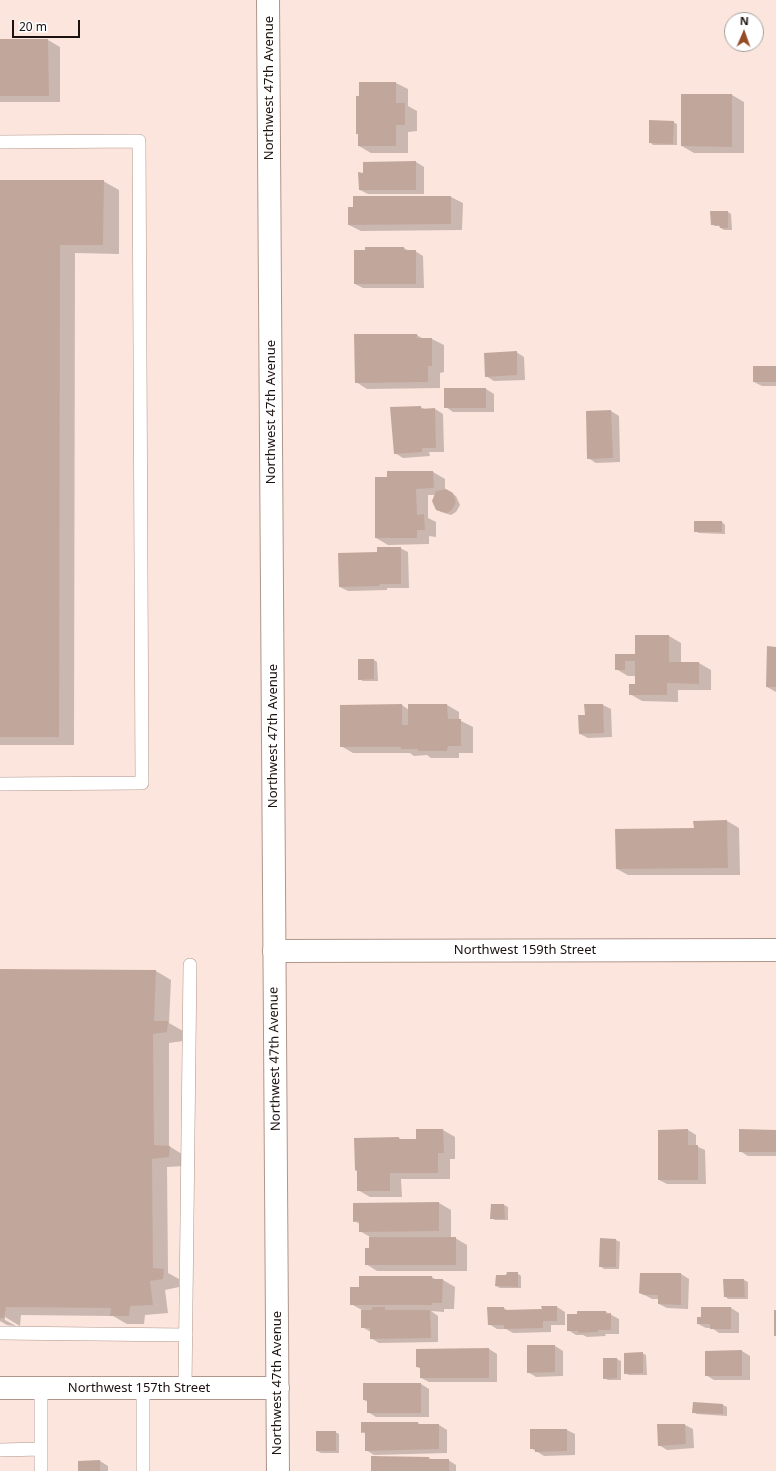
<!DOCTYPE html>
<html>
<head>
<meta charset="utf-8">
<style>
	body { margin:0 }
	#map { position:relative; width:776px; height:1471px; overflow:hidden; background:#fce5dc; font-family:"Noto Sans",sans-serif }
	canvas { display:block }
	.north { position:absolute; left:724px; top:12px; width:40px; height:40px; box-sizing:border-box; background:#fff; border:1px solid #a4a09f; border-radius:50%; rotate:2deg; font-size:11px; font-weight:700; line-height:16px; text-align:center; color:#1b110e }
	.north::after { content:''; display:block; margin:auto; width:14px; height:18px; background:#944d27; clip-path:polygon(50% 0,100% 100%,50% 72%,0 100%) }
	.scale { position:absolute; left:12px; top:20px; width:68px; height:18px; box-sizing:border-box; border:2px solid #1b110e; border-top:0; padding-left:5px; font-size:12px; line-height:14px; white-space:nowrap; color:#1b110e; -webkit-text-stroke:3px #fff; paint-order:stroke }
</style>
</head>
<body>
<div id="map">
<canvas width="776" height="1471"></canvas>
<div class="north">N</div>
<div class="scale">20 m</div>
</div>
<script>
const context = document.querySelector('canvas').getContext('2d');
context.lineJoin = 'round';
function paint(path, color) { context.fillStyle = color; context.fill(path, 'evenodd'); }
function stroke(path, color, width, dash) { context.strokeStyle = color; context.lineWidth = width; context.lineCap = dash ? 'butt' : 'round'; context.setLineDash(dash || []); context.stroke(path); }
function drawText(font, color, halo, rows, align = 'center') {
  context.font = font + ' "Noto Sans",sans-serif'; context.lineWidth = 3.5; context.setLineDash([]); context.textBaseline = 'middle'; context.strokeStyle = halo; context.fillStyle = color; for (const [text, x, y, turn = 0] of rows) {
    context.save(); context.translate(x, y); context.rotate((+turn || 0) * Math.PI / 180); context.textAlign = isNaN(turn) ? turn : align; if (halo) context.strokeText(text, 0, 0); context.fillText(text, 0, 0); context.restore();
  }
}
paint(new Path2D(`
	M0,40H48L60,47V102H0Z
	M360,83H396L408,89V106L417,111V131L408,132V153H371L359,146Z
	M682,95H732L744,102V153H694L682,146Z
	M673,122L677,124V145H653L650,142Z
	M416,162L424,167V194H368L360,190L364,174V163Z
	M0,181H103L119,190V254L75,253L74,745H0Z
	M451,197L463,203L462,230L361,231L349,225Z
	M728,212L731,214L732,230H724L721,228L720,226H715L711,224Z
	M404,248L409,251H415L423,256L424,288H363L355,284Z
	M417,335L423,339H432L444,345V372L440,373V388L367,389L356,382Z
	M516,352L524,357L525,380L494,381L486,376Z
	M776,367V386H762L754,382Z
	M445,389H486L494,394V412H453L446,407Z
	M420,407L425,409H435L443,414L444,452H429L430,456L403,458L395,453Z
	M611,411L619,416L620,462L596,463L588,458Z
	M433,472L445,479V490L456,496L460,505L456,512L451,515L441,512L437,510L435,495H428V518L436,522V537L429,536V544L388,545L376,538V478Z
	M722,522L725,525V534L699,533L695,531Z
	M400,548L408,552L409,588H387V590L348,591L340,587L378,553Z
	M669,636L681,643V663H699L711,670V690H678V702L642,701L630,694L636,685V676H628L616,669V655H636Z
	M776,648V692L767,687Z
	M374,660L377,662L378,681H363L359,679Z
	M402,705L409,710V705H447L459,712V720L473,727V753H459V758H431L427,755L414,756L410,753H353L341,746Z
	M603,705L611,709L612,737L588,738L580,734L586,716Z
	M727,821L739,828L740,875H628L617,869L695,829L694,822Z
	M0,970L156,971L171,980L169,1023L183,1031V1041L169,1043V1146L185,1156L184,1166L167,1167L168,1273L179,1279V1287L165,1290L168,1313L145,1315L144,1324H127L113,1316L21,1315L20,1326L5,1317V1320L16,1326L7,1325L0,1321Z
	M417,1130H443L455,1137V1159H450V1179H401L402,1197H370L358,1190L355,1139L399,1138L402,1140H417Z
	M688,1130L696,1135V1146L705,1150L706,1184H667L659,1180Z
	M776,1131V1156H748L740,1151Z
	M439,1203L451,1210V1238H455L467,1245V1271H377L366,1264L370,1249V1237L360,1231V1224L354,1221Z
	M492,1205H504L508,1207V1220H495L491,1218Z
	M616,1240L620,1242L619,1269H604L600,1266Z
	M517,1273L521,1276V1288H500L496,1286L507,1276Z
	M641,1274H681L689,1279L688,1309L667,1308L659,1304V1299H652L641,1293Z
	M432,1277L436,1280H443L455,1287L454,1309H444V1312L431,1311L438,1316V1342L379,1343L371,1338V1332L362,1327V1310L351,1304Z
	M724,1280H744L748,1282V1299H728L725,1296Z
	M557,1307L565,1312V1325H551V1332L513,1333L506,1329H497L489,1324L504,1308L508,1311L543,1310Z
	M731,1308L739,1313V1333H719L712,1328H706L698,1324Z
	M606,1312L619,1319V1334H605L606,1336L587,1337L583,1335H576L568,1330Z
	M555,1346L563,1351V1376L536,1377L528,1372Z
	M489,1349L497,1354V1382H429L421,1378V1369L417,1367Z
	M742,1351L750,1356V1380H714L706,1375Z
	M642,1353L646,1355L647,1375H629L625,1373Z
	M617,1359L621,1361V1380H608L604,1378Z
	M421,1384L429,1389V1417H376L368,1412V1402L364,1400Z
	M694,1403L723,1405L727,1407V1416L697,1414L694,1412Z
	M418,1423L421,1425H439L447,1430V1453L374,1455L366,1450V1434L362,1432Z
	M658,1425H685L693,1429L694,1448L667,1450L659,1445Z
	M567,1430L575,1434V1455L544,1456L531,1448Z
	M335,1432L339,1434V1453H321L317,1451Z
	M429,1458L433,1460H448L456,1465V1471H372Z
	M100,1461L108,1466V1471H79Z`), '#0003');
paint(new Path2D(`
	M0,39H48L49,96H0Z
	M359,82H396V103H405V125H396V146H358V134H356V96H359Z
	M681,94H732V147L681,146Z
	M649,120L674,121L673,144L649,143Z
	M416,161V190H359L358,172L363,173V162Z
	M0,180H104L103,245H60L59,737H0Z
	M353,196H451V224L348,225V207H353Z
	M710,211H728V228H720L719,225H711Z
	M365,247H404V250H416V284H354V250H365Z
	M354,334H417V338H432V366H428V382L355,383Z
	M517,351V375L485,377L484,353Z
	M753,366H776V382H753Z
	M444,388H486V408H444Z
	M421,406V409L435,408L436,448H422V452L394,454L390,407Z
	M611,410L613,458L587,459L586,411Z
	M387,471H433L434,488L416,489L417,515L424,514L425,530H417V538H375V477H387Z
	M446,489L453,493L456,502L452,510L447,513L436,510L432,501L436,491Z
	M694,521H722V532H694Z
	M377,547H401V584H379L380,586L339,587L338,553L377,552Z
	M635,635H669V662H699V684L667,683V695H629V684H635V661H625V670H615V654H635Z
	M767,646L776,647V687H766Z
	M358,659H374V679L358,680Z
	M402,704V725H408V704H447L448,719H461V746H448L447,751H418V749H401V747H340V705Z
	M584,704H603L604,733L579,734L578,715H585Z
	M727,820L728,868L616,869L615,829L694,828L693,821Z
	M0,969L156,970L154,1021H168L167,1032L153,1034L154,1145L170,1146L169,1157L152,1159L153,1268L164,1269L163,1279L150,1281L153,1305L130,1306L129,1316H110L111,1308L6,1307L4,1318H0Z
	M416,1129H443L444,1153H438V1173H390V1191H357V1171L355,1170L354,1138L399,1137V1139H416Z
	M688,1129V1145H698V1180H658V1130Z
	M739,1129L776,1130V1152H739Z
	M439,1202V1231L359,1232V1221L353,1222V1203Z
	M491,1204H504L505,1219H490Z
	M369,1237H456V1265H365V1248H369Z
	M600,1238L616,1239V1267H599Z
	M507,1272H518V1287L495,1286L496,1275H506Z
	M640,1273H681V1305L658,1304V1295H644L639,1293Z
	M359,1276H432V1279H443L442,1303H432V1305H350V1287H359Z
	M723,1279H744L745,1297H724Z
	M541,1306H557V1321H543V1328L504,1329V1325H488L487,1307H504V1310L542,1309Z
	M372,1307H385V1310H430L431,1338L370,1339V1328H361V1310H372Z
	M701,1307H731V1329H710V1324H697V1317H701Z
	M774,1310H776V1336H774Z
	M577,1311H606V1314L611,1313V1330H598V1332L578,1333V1331H567V1314H577Z
	M527,1345H555V1372L527,1373Z
	M489,1348V1378H420V1367H416V1349Z
	M742,1350V1376H705V1351Z
	M643,1352V1373L624,1374V1353Z
	M603,1358H617V1378L603,1379Z
	M363,1383H421V1413H367V1400H363Z
	M693,1402L723,1404V1414L692,1413Z
	M361,1422H418V1424H439V1449L365,1451V1432L361,1433Z
	M657,1424H685L686,1444L658,1446Z
	M530,1429H567V1451L535,1452V1449H530Z
	M316,1431H336V1451H316Z
	M371,1456L429,1457V1459H449V1471H371Z
	M100,1460V1471H78V1461Z`), '#c1a69c');
const service = new Path2D(`
	M0,142L139,141L142,783L0,784
	M0,1333L186,1335
	M185,1388L190,965
	M0,1450L41,1449
	M41,1471V1388
	M143,1471V1388`);
const minor = new Path2D(`
	M274,951L776,950`);
const tertiary = new Path2D(`
	M268,0L278,1471
	M0,1388H278`);
stroke(service, '#b0968b', 14);
stroke(minor, '#b0968b', 24);
stroke(tertiary, '#b0968b', 24);
stroke(service, '#fff', 13);
stroke(minor, '#fff', 22);
stroke(tertiary, '#fff', 22);
drawText('13px', '#1b110e', '#fff', [
	["Northwest 47th Avenue",269,88,-90],
	["Northwest 47th Avenue",271,412,-90],
	["Northwest 47th Avenue",273,736,-90],
	["Northwest 159th Street",525,950],
	["Northwest 47th Avenue",275,1059,-91],
	["Northwest 47th Avenue",277,1383,-90],
	["Northwest 157th Street",139,1388]
]);
</script>
</body>
</html>
